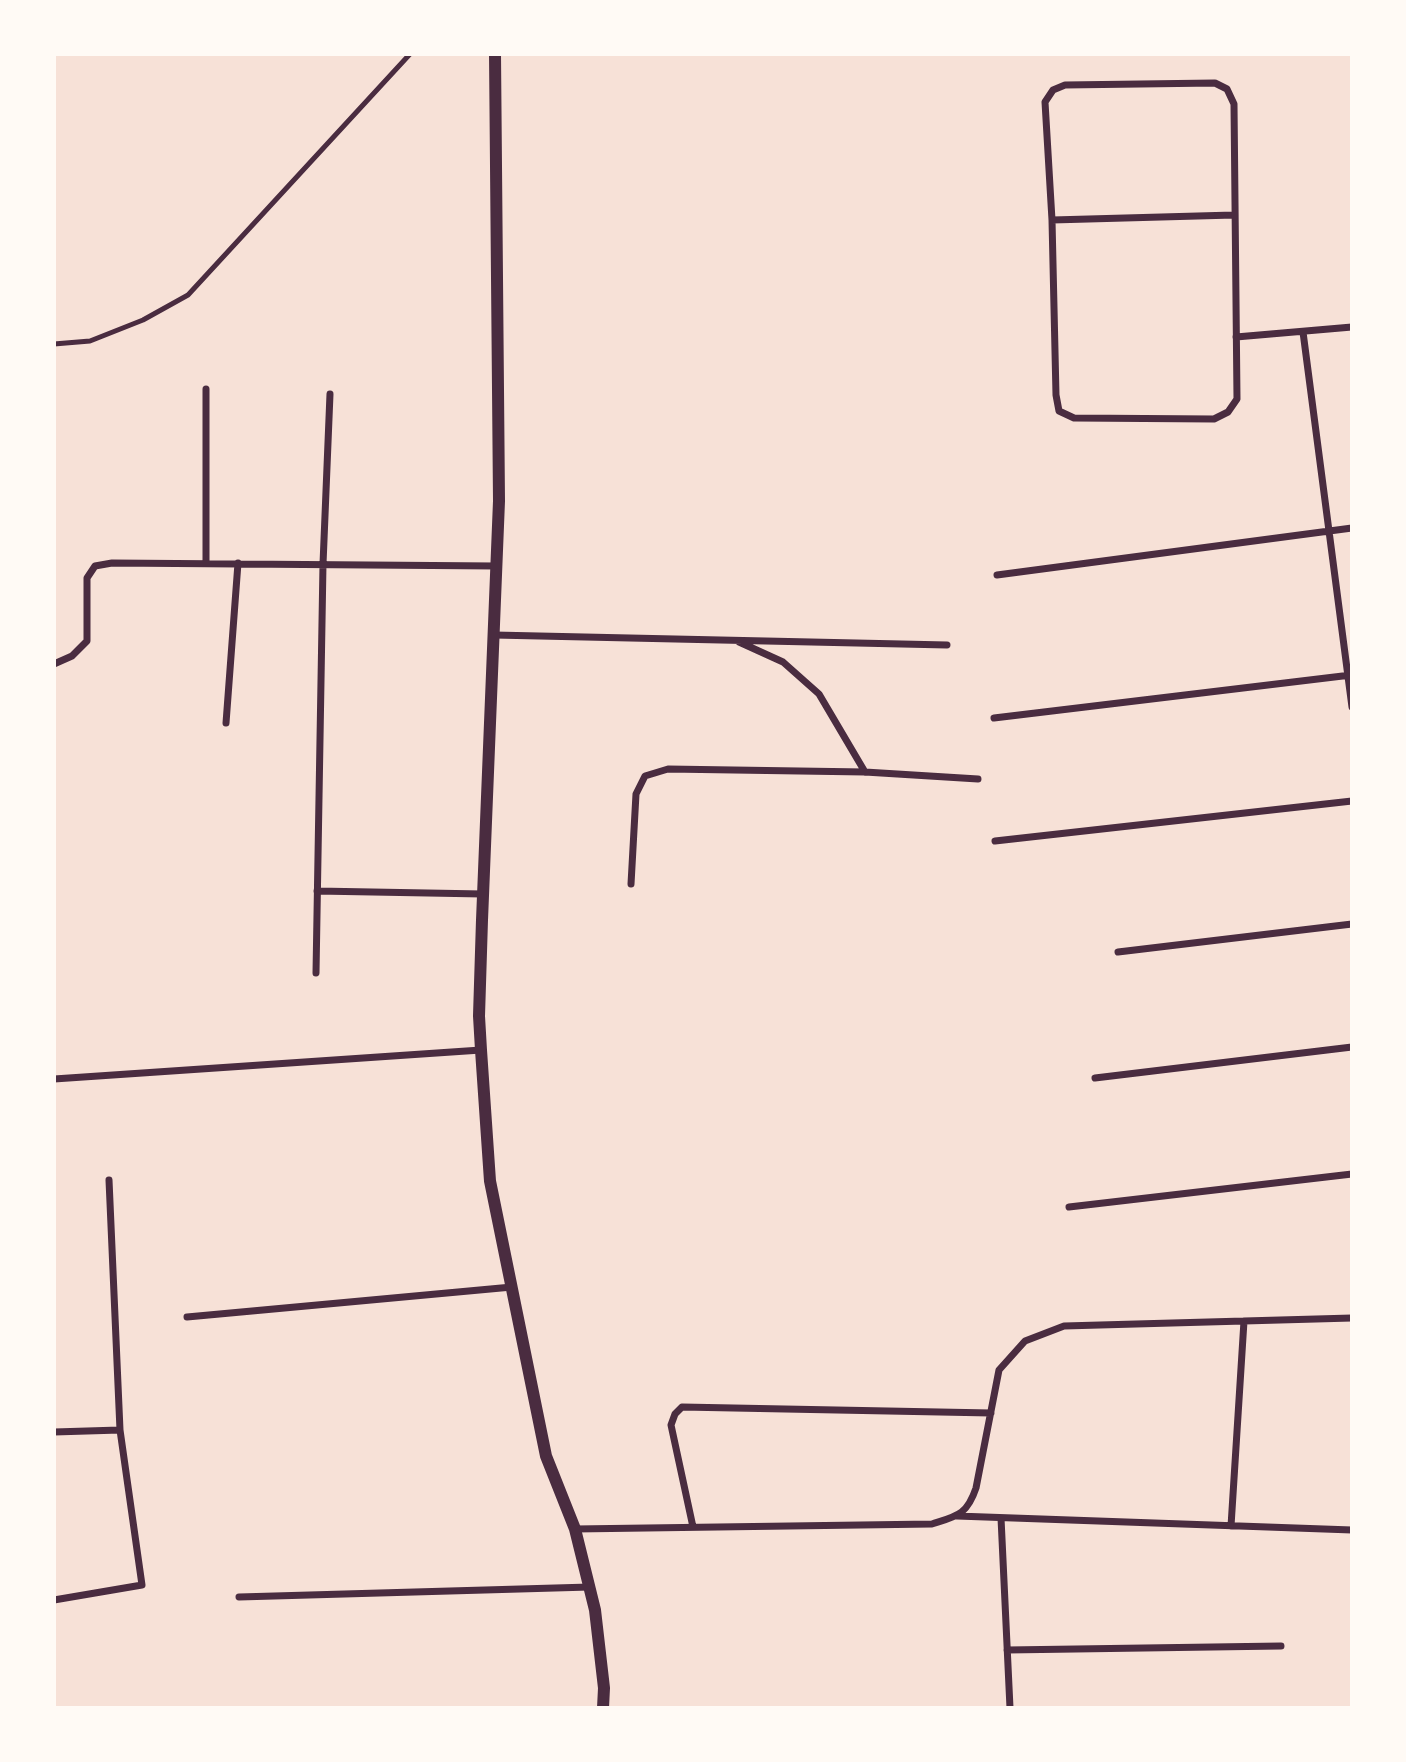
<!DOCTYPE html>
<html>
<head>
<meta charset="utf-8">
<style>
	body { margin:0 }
	#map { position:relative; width:1406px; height:1762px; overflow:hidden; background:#f7e1d7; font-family:"DM Sans",sans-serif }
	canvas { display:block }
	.frame { position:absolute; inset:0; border:56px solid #fffaf5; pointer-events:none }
</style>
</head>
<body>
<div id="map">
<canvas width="1406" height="1762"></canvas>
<div class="frame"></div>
</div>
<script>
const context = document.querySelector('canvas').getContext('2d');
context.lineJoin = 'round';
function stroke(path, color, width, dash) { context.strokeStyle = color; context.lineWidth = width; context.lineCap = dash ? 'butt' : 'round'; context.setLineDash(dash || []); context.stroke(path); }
stroke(new Path2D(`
	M54,344L90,341L143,320L188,295L410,54`), '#4a2c40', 5);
stroke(new Path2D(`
	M1215,83L1227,89L1234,104L1237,399L1228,412L1214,419L1074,418L1059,411L1056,395L1052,220L1045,102L1053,90L1065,85Z
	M1052,220L1234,215
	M1303,332L1352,707
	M1236,337L1352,327
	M206,389V563
	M997,575L1352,528
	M494,635L947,645
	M739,642L783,662L819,694L865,772
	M54,664L72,656L87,641V578L95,566L112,563L496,566
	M994,718L1351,675
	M226,723L238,563
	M995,841L1352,801
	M631,884L636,794L645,776L668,769L865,772L978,779
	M317,891L483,894
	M1118,952L1352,924
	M316,973L323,564L330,394
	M1095,1078L1352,1047
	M54,1079L481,1050
	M1069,1207L1352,1174
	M187,1317L512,1287
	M54,1432L120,1430
	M957,1516L1352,1530
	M1001,1518L1010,1708
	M1231,1526L1244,1321
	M693,1527L671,1425L675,1414L682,1407L991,1413
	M575,1529L932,1524C957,1516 967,1515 976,1488L999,1370L1025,1341L1064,1326L1352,1318
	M239,1597L590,1587
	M54,1600L142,1585L120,1430L109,1180
	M1007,1650L1281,1646`), '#4a2c40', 7);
stroke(new Path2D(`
	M495,54L499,501L482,920L479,1016L481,1050L490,1181L546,1456L575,1529L595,1610L604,1688L603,1708`), '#4a2c40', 12);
</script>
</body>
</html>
